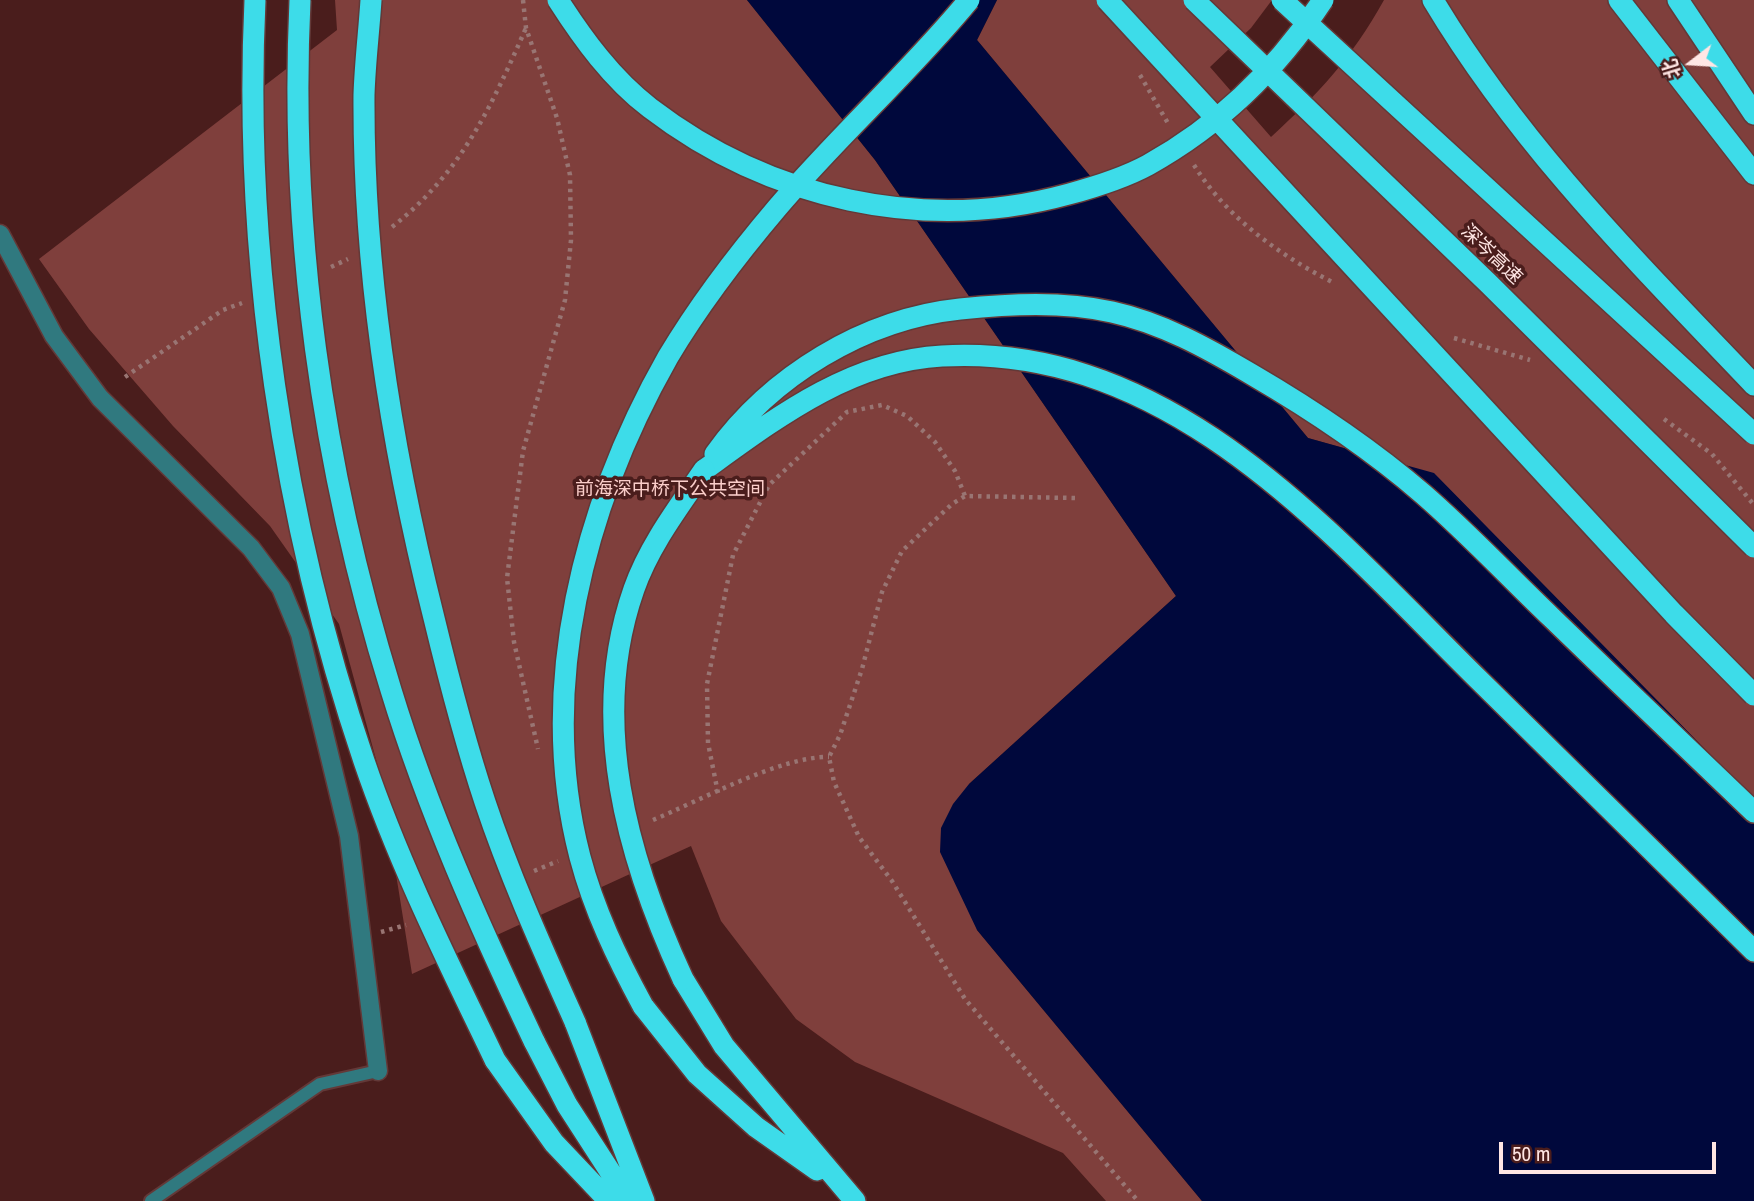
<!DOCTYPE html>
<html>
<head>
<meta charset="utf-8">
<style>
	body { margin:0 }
	#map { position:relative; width:1754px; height:1201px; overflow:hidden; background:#4a1d1c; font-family:"Archivo Narrow","Noto Sans SC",sans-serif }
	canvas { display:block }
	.north { position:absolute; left:1656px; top:28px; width:70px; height:70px; -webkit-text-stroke:5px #4a1d1c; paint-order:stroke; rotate:253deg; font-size:19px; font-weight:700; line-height:28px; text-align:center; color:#ffe6e4 }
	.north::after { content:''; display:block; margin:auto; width:24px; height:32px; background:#ffe6e4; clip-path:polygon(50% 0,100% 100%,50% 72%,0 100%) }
	.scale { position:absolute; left:1499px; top:1142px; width:217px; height:32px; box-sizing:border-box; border:4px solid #ffe6e4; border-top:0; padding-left:9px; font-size:21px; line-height:24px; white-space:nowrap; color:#ffe6e4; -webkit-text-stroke:5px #4a1d1c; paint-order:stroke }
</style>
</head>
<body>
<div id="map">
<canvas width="1754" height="1201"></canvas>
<div class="north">北</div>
<div class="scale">50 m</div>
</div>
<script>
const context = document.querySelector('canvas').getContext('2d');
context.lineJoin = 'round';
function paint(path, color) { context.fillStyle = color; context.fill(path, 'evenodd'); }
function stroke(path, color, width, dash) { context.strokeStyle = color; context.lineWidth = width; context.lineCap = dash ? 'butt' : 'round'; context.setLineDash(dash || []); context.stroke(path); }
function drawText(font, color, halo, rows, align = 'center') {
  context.font = font + ' "Archivo Narrow","Noto Sans SC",sans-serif'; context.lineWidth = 7; context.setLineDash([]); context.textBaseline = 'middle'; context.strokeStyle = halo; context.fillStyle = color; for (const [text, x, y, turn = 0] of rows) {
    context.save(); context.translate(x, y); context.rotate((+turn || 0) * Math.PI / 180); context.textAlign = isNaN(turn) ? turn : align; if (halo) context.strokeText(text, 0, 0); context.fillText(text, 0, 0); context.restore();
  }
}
paint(new Path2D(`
	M335,0H747L875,160L1176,596L969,784L977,930L1202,1201H1106L1063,1153L855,1062L796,1019L721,921L691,846L412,974L380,774L339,624L270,526L173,426L89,329L39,259L337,30Z
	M997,0H1272L1251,28L1210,67L1271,137C1320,92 1351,59 1384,0H1754V799L1434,474L1308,438L977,40Z`), '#7f3f3c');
paint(new Path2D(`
	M747,0H997L977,40L1308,438L1434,473L1754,799V1201H1202L977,930L940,852L941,828L953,804L969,784L1176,596L875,160Z`), '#00083c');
const service = new Path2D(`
	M151,1201L320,1084L378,1071`);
const minor = new Path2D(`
	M0,234L54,336L100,398L251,548L281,588L300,634L349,836L378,1071`);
const motorway = new Path2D(`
	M1433,0C1521,147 1637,262 1754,385
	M1619,0L1754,174
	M1678,0L1754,114
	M715,454C771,376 864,319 960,309C1009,304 1063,301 1112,312C1162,323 1207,348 1251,374C1311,409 1371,449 1423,494C1468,533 1509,577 1552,618C1619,683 1687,748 1754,812
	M704,470C776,418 850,361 942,356C1172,343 1331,534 1479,680C1571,770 1662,861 1754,951
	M683,979L724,1046L855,1201
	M643,1006L697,1074L756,1127L817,1170
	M575,1022L644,1201
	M534,1041L567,1105L629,1201
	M495,1060L554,1143L609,1201`);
stroke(service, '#633938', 16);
stroke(minor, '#633938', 21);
stroke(motorway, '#633938', 24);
stroke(new Path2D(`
	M523,0L526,28L557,118L570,175L571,240L565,300L523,451L507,578L514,642L538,749
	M1140,75L1169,125
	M1194,165C1226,217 1278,254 1332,282
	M392,227C462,172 491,107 526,28
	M331,267L348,259
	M1454,338L1530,360
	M125,377L223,310L242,303
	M1664,419L1712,454L1754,505
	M1075,498L965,496L952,504L902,551L882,592L862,669L840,735L829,757L834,782L859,837L892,881L965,999L1138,1201
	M718,793L708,743L707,684L733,555L769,485L847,412L882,405L907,416L935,442L955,471L965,496
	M653,820C699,801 781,756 829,757
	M534,871L558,861
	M381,932L406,925`), '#997573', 4.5, [3.5, 5]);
stroke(service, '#30797f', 12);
stroke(minor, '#30797f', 18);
stroke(motorway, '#3ddce9', 21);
const motorwayBridge = new Path2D(`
	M255,0C243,251 283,523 364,761C399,864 448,962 495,1060
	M300,0C289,232 322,468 391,690C428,811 480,927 534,1041
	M371,0C369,31 365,63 364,95C363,272 391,447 434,618C449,680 465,742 485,802C510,877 543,950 575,1022
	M558,0C583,39 612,79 650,108C769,199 924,234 1069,194C1095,187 1124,178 1148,165C1220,125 1278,68 1323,0
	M1107,0L1674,614L1754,695
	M1194,0L1488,283L1754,547
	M1282,0L1754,434
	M683,979C627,858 588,720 634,589C649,546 678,508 704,470
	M643,1006C617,958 594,910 580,857C536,688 584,505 668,357C699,305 738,254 777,208C838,136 909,73 969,0`);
stroke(motorwayBridge, '#633938', 24, []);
stroke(motorwayBridge, '#3ddce9', 21);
drawText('19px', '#ffe6e4', '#4a1d1c', [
	["深岑高速",1491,255,44]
]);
drawText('19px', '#fbceca', '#4a1d1c', [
	["前海深中桥下公共空间",670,490]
]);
</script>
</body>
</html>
